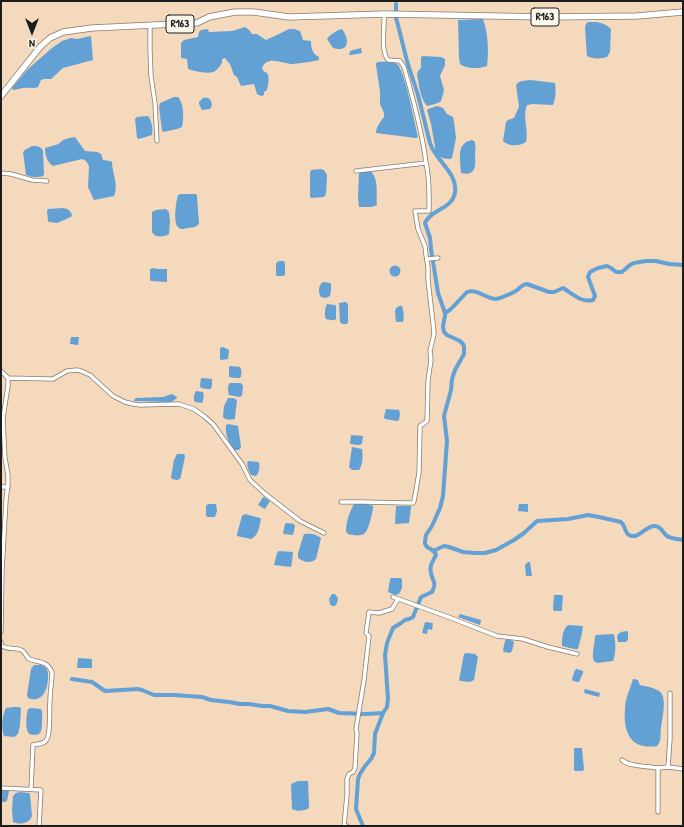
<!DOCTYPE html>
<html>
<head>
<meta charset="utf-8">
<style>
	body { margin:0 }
	#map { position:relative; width:684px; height:827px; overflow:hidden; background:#f4d9bc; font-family:"Patrick Hand",sans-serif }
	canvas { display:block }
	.frame { position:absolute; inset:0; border:2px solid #1c1c1c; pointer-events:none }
	.north { position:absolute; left:12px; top:12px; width:40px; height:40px; -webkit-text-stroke:3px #fbf7ec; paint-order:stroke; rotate:180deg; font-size:11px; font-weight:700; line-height:16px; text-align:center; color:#1c1c1c }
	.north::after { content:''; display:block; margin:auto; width:14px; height:18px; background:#1c1c1c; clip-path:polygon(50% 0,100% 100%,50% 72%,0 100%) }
</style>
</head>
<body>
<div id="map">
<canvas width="684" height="827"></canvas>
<div class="frame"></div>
<div class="north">N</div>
</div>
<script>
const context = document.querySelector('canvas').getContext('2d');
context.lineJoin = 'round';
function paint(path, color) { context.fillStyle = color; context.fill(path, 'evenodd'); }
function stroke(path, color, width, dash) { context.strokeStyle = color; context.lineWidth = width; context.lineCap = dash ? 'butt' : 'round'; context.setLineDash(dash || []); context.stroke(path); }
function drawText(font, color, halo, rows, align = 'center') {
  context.font = font + ' "Patrick Hand",sans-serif'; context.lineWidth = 3.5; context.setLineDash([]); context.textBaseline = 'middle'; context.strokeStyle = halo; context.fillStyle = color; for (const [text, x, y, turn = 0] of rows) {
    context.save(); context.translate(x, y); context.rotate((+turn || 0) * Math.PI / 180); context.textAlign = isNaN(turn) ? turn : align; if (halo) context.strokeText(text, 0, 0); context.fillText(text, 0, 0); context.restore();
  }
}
paint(new Path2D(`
	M483,19C488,33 489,51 487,66C480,69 466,69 460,64L459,58L458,20Z
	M588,22C598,22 604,22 611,29L610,52L607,57C601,59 592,59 587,56L585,28L586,24Z
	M245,27L249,30L252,34H257L266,40L279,34L289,29H294L300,31L303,40L311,41C311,47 312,54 319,57V60C311,62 301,63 293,64C283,64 266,54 262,69C263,71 265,72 267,73C270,78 268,85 267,90L264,92V95L261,96L257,94L254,84L241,86L237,77L234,75L230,64L228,62L225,58L222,59V63C220,66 218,69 215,71C210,75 194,71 188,69L187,59L181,58V43L184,40L198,37L199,32L201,30L208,29L209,32L232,31Z
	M342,29C350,40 349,53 333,48L327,39C331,34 335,31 342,29Z
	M91,36L93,60L63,68L51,79H44L41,80L38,87C33,89 29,87 24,88C20,88 17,90 13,90L12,88L28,69L52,48L62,41L71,38L77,39Z
	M361,48L362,53L351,55H349L350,51Z
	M423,56L441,57L445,59V65L440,76L444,90L441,101L440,102L435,104L427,106C420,98 419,84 417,74L418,71L421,68V57Z
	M379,62C384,62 392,61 397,64C405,70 415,125 418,137L416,138L376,133C376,127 381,121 384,117V113L380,104V92L376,65V63Z
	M530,80L555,83C556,90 556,97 553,105H551L533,104L527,105C522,116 529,130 526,142C520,146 509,147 503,141L506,122L508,120L514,118L519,107L516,85C519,80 525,81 530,80Z
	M174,97H178C184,103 184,119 182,127L177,129L163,132L162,130L159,108L160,103Z
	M203,98C209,97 211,99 212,105L210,109L202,110L199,104V102Z
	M437,106L443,108L447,114L453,117L454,122L456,138L452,158L450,159C442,159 435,156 435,147L431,124L427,110L428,109Z
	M148,116C152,120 153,130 152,135L139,139L137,138L135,119L137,117Z
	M75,137L85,151L97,152L101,154L103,160L110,161L112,162C112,173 119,185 114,196L94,200L88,187L89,166L86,161L82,159L53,166C47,162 45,155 45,148L59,144C62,139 69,138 75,137Z
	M472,140L475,142V145C476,148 475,151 475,155C476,165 476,177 461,173C461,161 455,143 472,140Z
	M32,146C37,146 41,146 43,151L44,174L43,176C38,178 31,177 26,175L23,152L25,150Z
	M321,169L324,170L327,175L326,194L324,197L311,198L310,196V173L311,170Z
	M368,171L371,172C379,179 376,195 377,205L372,207H359L358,196L359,173L360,172Z
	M181,194H196L197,196L199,224C196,227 192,228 187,228C184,229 181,230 178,227C173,222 176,202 178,195Z
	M63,208C68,209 70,210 72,215L71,217L57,223L49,222L48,221L47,211L48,209Z
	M166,209L169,212L170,222L169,234C164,237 155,238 152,232V212L156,210Z
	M280,261H284L285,264V275L283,276H277L276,275V264L277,262Z
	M389.5 271a5.5 5.5 0 1 1 11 0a5.5 5.5 0 1 1-11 0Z
	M154,268L157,269H167V282L151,281L150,280V269Z
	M323,282L330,283L331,284V291L330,296L326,298L321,297C318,293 318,285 323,282Z
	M346,302L348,304V322L347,324H342L340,322L339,303Z
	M327,304L335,305L336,306V319C333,321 330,320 326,319C324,315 325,308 327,304Z
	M399,306H402C404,311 404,317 403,322H396L395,311L396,308Z
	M71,337H79L78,345L70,344Z
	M223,347L229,350L228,359L221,360L220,359V348Z
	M230,366L240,367C242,370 242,375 240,378H235L229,377V367Z
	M201,378L212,379V385L211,389H208L201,388L200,386Z
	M230,383H241L243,386L242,396L239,397L229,395C228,392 227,386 230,383Z
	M196,391L203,392C204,395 204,401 202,403L195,402C193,399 194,394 196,391Z
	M172,394L177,397V398L173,401L170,402L134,401V400L136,398L163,397Z
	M228,398H233L237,400L235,417V419C231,420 225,420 223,417L224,406Z
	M386,409L399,410L400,414L399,420L397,421L385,419L384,417Z
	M228,424L238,426L241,447L239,450H234C228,441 225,435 226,425Z
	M351,435L363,436L362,444L359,445L350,444Z
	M352,447L362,449C363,455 363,465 359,470H352L349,467Z
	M177,454H184L185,456L181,476L180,479L177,480L172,479L171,477L174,460Z
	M248,461L259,462C260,467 259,473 256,476L251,475C249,471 246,466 248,461Z
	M263,497H264L270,501L265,509L258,505Z
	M355,503H364L373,506V508C372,514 369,529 365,533C360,537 353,535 348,534L346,531C346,522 350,510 355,503Z
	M208,504H216L217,511L215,517H208L206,516V506Z
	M519,504H528V512L518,511Z
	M396,506H410L411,507L409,523L395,524Z
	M245,514L260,518L261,519C259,527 259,535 251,539L237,536V534L242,516Z
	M287,523L294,524L295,526L293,535L284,534L283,533L285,524Z
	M304,534C309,533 317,534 321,538L316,559C311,564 303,562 298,558V553Z
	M279,551L293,552L292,562L291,567L274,565L277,553Z
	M528,562H530L532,576H526L525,565Z
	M391,578H401L402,580V588L399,594L395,595L388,592L390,579Z
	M332,594H335L338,598L337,603L335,606H332L330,604L329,599Z
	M554,595H562L563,596L562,609V611H554L553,609Z
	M460,614L481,620L480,625L458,617Z
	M425,622L433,623L432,630L428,629L427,634L422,633Z
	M568,625L583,626L582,633L578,649H574L562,646C562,639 562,630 568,625Z
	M627,631L628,632V640L626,642H618L617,637L618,634L621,632Z
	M613,634L614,635C616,643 616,653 613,661L597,663C596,662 595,662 594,661C591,657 595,642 595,637L596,635Z
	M507,639L513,641L514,643L512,651L510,653L504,652L503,650L505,641Z
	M466,653L475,654L478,657L474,680L470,682L461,681L459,680L464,654Z
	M78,658L92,659V668H77Z
	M34,665C38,665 43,664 46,668C48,670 48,674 48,677C48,688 43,704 28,698L27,695L31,669Z
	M577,669L583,671V673L579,682H578L573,681L572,679L575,670Z
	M633,679H634L638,680L639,683L640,685C645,686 655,688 659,691C668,697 662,718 661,728C660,734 662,741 657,746C631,750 623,733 625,709C625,699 630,689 633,679Z
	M585,689L600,693L599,697L584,693Z
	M14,707H19L21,708L20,725L18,734L14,737L4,736C1,727 2,716 6,708Z
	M31,708L41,709C43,713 42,717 42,722C42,732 41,737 29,734C25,728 26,717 28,709Z
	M574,748H582V749L584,769L583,771H575L574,770Z
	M298,781H308L309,806V808C304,811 297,812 292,809L291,784Z
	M1,789L8,790L9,791L7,801L5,802H1Z
	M20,792L29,793L30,794L32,816C29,824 20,825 13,822L12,810L13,796L16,793Z`), '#63a0d4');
stroke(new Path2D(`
	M445,313L451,309L467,292C477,288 486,299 496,299C501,298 510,294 514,292C519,290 521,284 527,284L549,292H554L563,288C573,294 581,303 593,300L595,296L588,277L590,272L598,268L607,266L611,268L616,272H622L630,265L634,263L646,261H656L669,264L683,265
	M433,551L444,546L449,547L463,552L475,553H485L496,550L514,540L524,533L537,521L568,519L588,515L599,517L621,522C625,525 625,533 629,535C639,540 646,525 655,526C661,526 663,533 667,536C672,539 678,539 683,540
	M72,679L92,682L105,691L138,689L142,690L154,695H174L202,697L211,700L229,702L240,704H249L262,706H270L288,711L305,712L328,709L339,713L366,714L383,713
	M363,826L356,809L358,779L360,774L365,766L371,759L374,753L375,734L383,713L387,707L388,699L385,655L387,643L393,628L401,623L405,620L409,619L413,617L421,597L432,592C437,582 433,583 431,573C429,566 433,561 436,555L434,551L427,547L425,544V541L426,535L432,526L440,508L443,496L447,441L444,416L451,390L452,379L455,370L464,354V347L463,344L460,341L447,335L444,332L443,326L445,316V313L438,293L431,249L430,238L425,223C431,209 453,209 455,192C458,173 435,160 430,143L418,95L407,61L399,29L396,18V4`), '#63a0d4', 4);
const street = new Path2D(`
	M384,14C385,27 380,50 388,60L400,61L404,67C413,98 422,130 426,163
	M150,25V50L151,76L155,103L157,141
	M1,173L11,174L32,180L47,181
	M427,259L438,258
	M1,371L8,378V386L3,418L5,458L8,475V484L6,500L2,571L1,632
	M8,378L53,379L67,371L77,370L81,371L90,375L113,396L125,402L133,404L140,405L179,404L194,409L205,417L213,424L242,464L250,480L264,493L300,521L324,533
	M1,487H8
	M341,502H362L409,503H413L414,501L419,473L420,426L427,421L428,381L431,360L430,351L434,334L433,323L428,280V267L426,255L425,246L418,229L415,211H429C429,195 430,179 426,163L356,171
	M393,597L451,618L497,636L523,639L548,647L577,654
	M1,642V645C7,651 17,646 23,651C25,653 27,657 29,659C40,663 46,660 52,672C52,682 50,691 50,701C49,710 51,731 47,739C45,744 38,744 33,745L31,789
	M622,760C629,767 648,766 658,768
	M668,767L670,739V693
	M1,788L41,790L39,826
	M658,812V768L669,767L683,769
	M347,826H344L347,795V779L349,774L353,772L355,768L357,733L356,729L364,680L369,636L366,633L369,612L379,613L392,609L398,599`);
const primary = new Path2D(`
	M1,96L40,47L50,38L63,32L92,28L197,23L209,17L235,12H254L289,17L385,14L547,17L637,16L683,12`);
stroke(street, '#887a6c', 5);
stroke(primary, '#887a6c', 7);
stroke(street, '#fff', 3.5);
stroke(primary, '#fff', 5.5);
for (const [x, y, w] of [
	[545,17,28],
	[180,24,28]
]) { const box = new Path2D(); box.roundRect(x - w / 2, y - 9, w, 18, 3); context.fillStyle = '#fbf7ec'; context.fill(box); stroke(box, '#1c1c1c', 1); }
drawText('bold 11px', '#1c1c1c', null, [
	["R163",545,17],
	["R163",180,24]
]);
</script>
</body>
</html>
